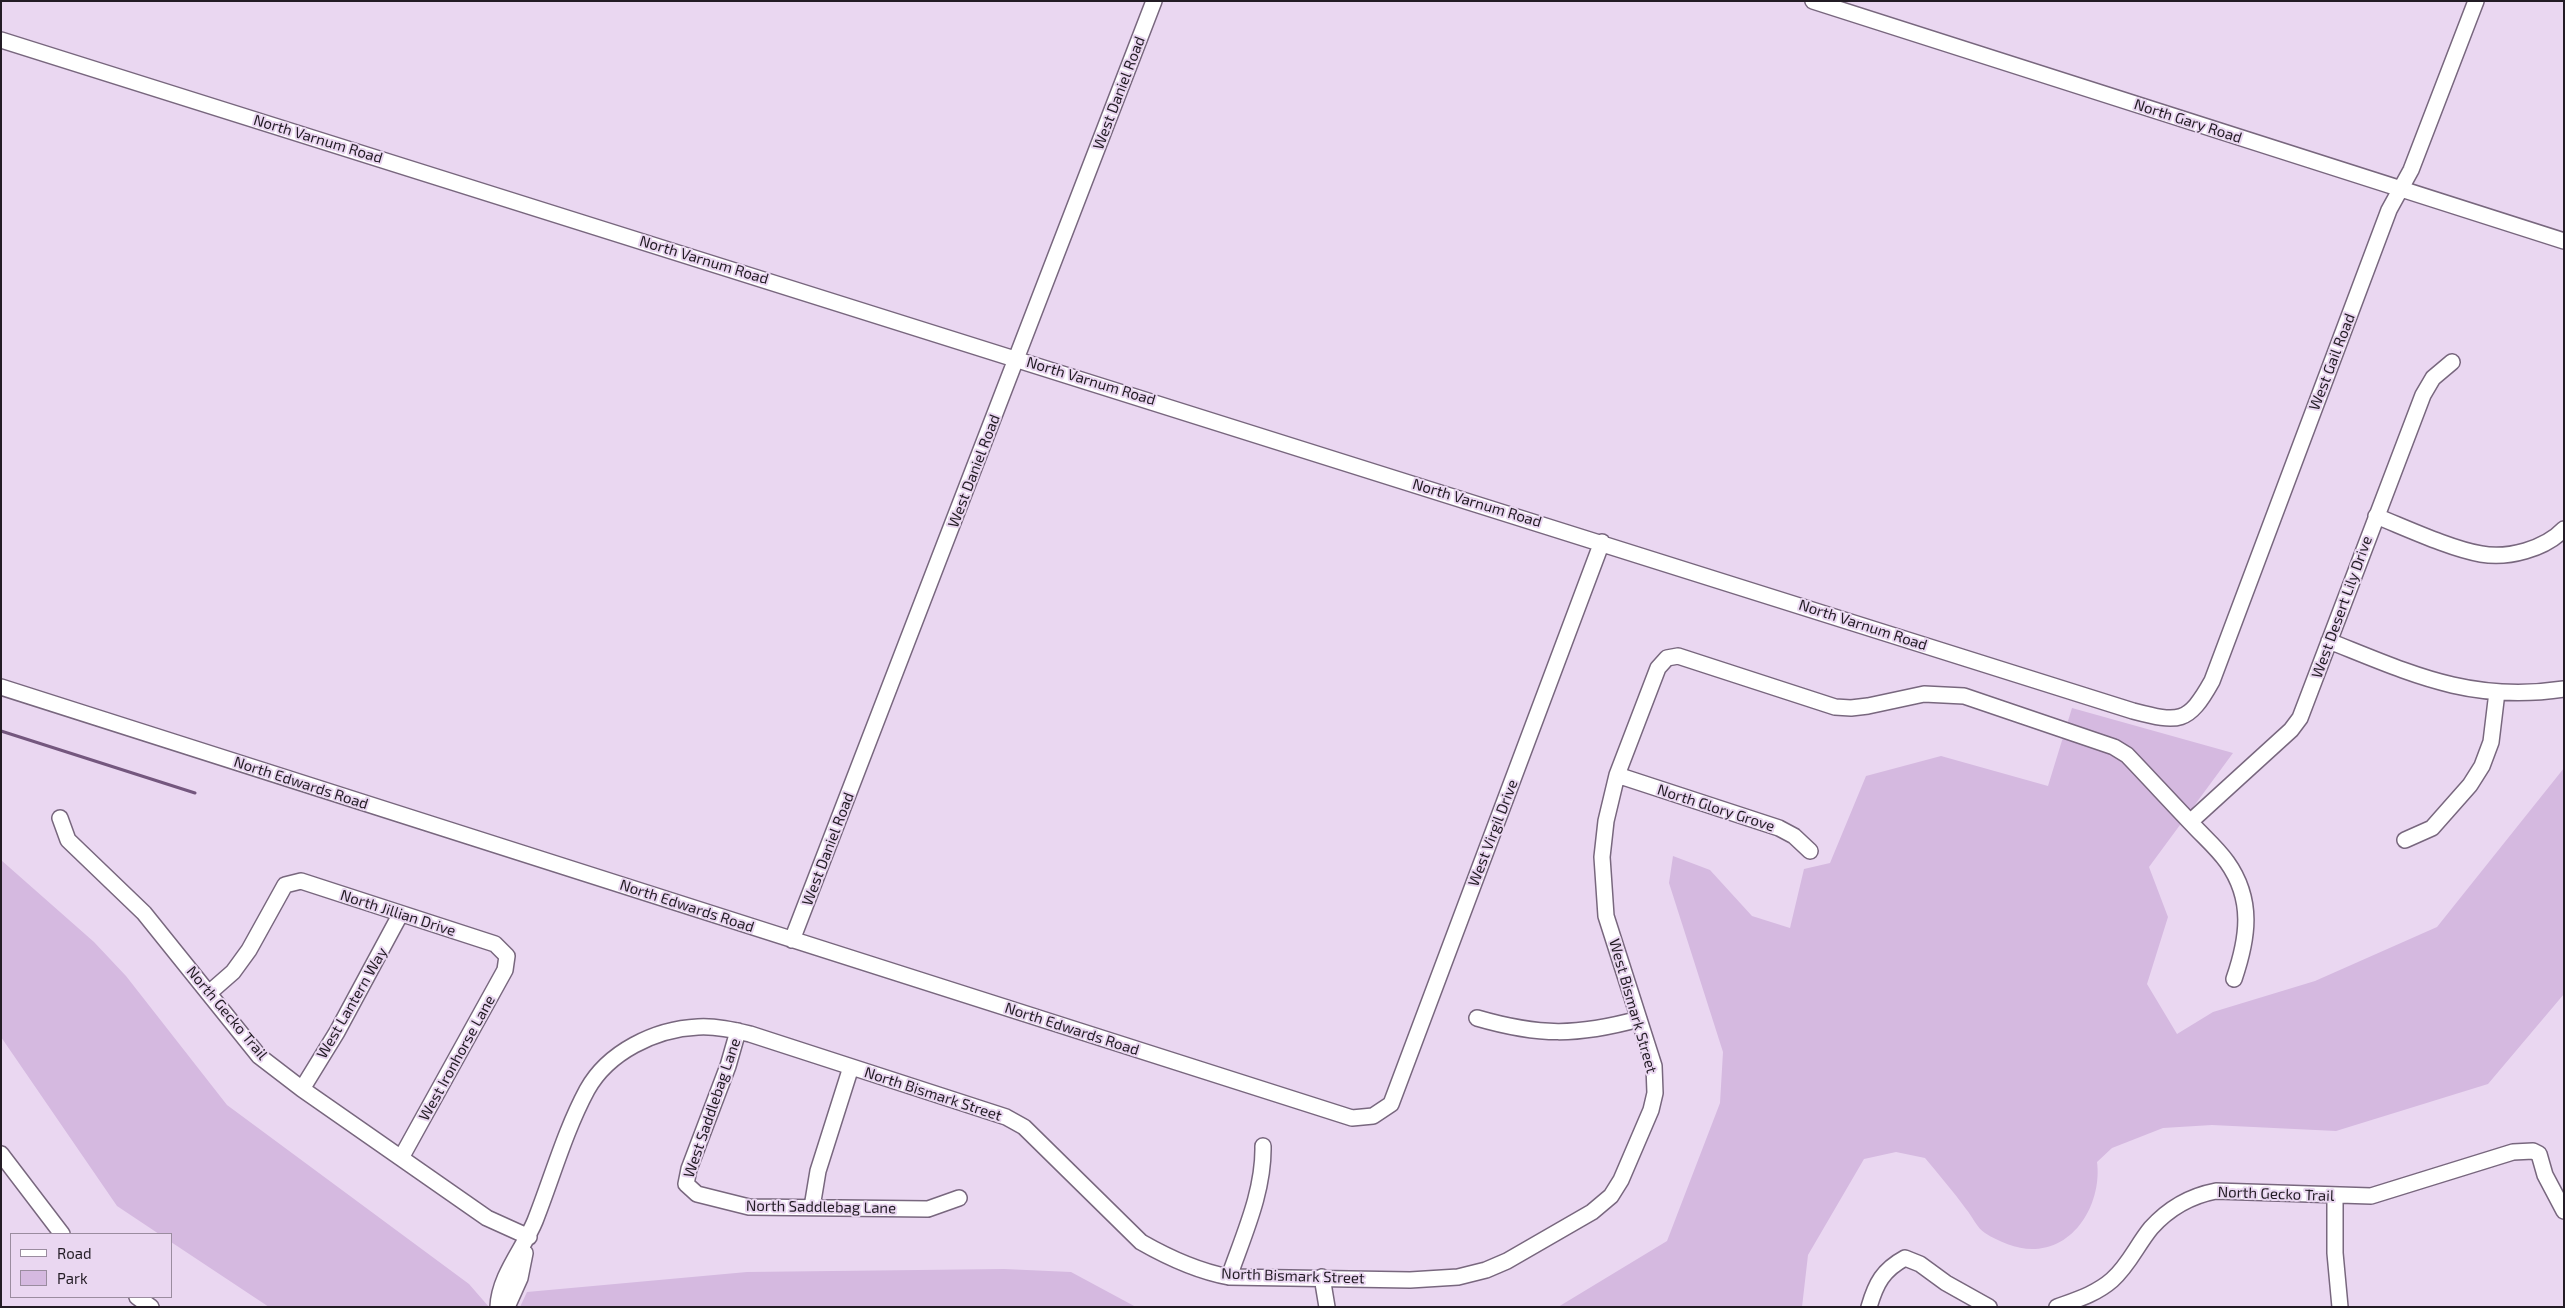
<!DOCTYPE html>
<html>
<head>
<meta charset="utf-8">
<style>
	body { margin:0 }
	#map { position:relative; width:2565px; height:1308px; overflow:hidden; background:#ead7f1; font-family:"Exo 2",sans-serif }
	canvas { display:block }
	.frame { position:absolute; inset:0; border:2px solid #231c25; pointer-events:none }
	.legend { position:absolute; left:10px; top:1233px; width:162px; height:65px; box-sizing:border-box; background:#ead7f1; border:1px solid #9a8c9f; margin:0; padding:6px 9px; list-style:none; font-size:15px; color:#231c25 }
	.legend li { display:flex; align-items:center; gap:10px; height:25px }
	.legend b { width:25px; border:1px solid #9a8c9f }
</style>
</head>
<body>
<div id="map">
<canvas width="2565" height="1308"></canvas>
<div class="frame"></div>
<ul class="legend">
<li><b style="height:6px;background:#fff"></b>Road</li>
<li><b style="height:14px;background:#d5b9e0"></b>Park</li>
</ul>
</div>
<script>
const context = document.querySelector('canvas').getContext('2d');
context.lineJoin = 'round';
function paint(path, color) { context.fillStyle = color; context.fill(path, 'evenodd'); }
function stroke(path, color, width, dash) { context.strokeStyle = color; context.lineWidth = width; context.lineCap = dash ? 'butt' : 'round'; context.setLineDash(dash || []); context.stroke(path); }
function drawText(font, color, halo, rows, align = 'center') {
  context.font = font + ' "Exo 2",sans-serif'; context.lineWidth = 4; context.setLineDash([]); context.textBaseline = 'middle'; context.strokeStyle = halo; context.fillStyle = color; for (const [text, x, y, turn = 0] of rows) {
    context.save(); context.translate(x, y); context.rotate((+turn || 0) * Math.PI / 180); context.textAlign = isNaN(turn) ? turn : align; if (halo) context.strokeText(text, 0, 0); context.fillText(text, 0, 0); context.restore();
  }
}
paint(new Path2D(`
	M2072,708L2233,753L2149,867L2168,917L2147,984L2177,1034L2213,1012L2315,981L2437,927L2564,768V994L2488,1084L2336,1131L2212,1125L2163,1128L2112,1148L2097,1162C2102,1200 2078,1247 2035,1249C2019,1250 1999,1242 1985,1233C1977,1228 1972,1216 1966,1209C1953,1191 1939,1175 1925,1158L1896,1152L1864,1159L1808,1255L1802,1307H1558L1667,1241L1720,1103L1723,1052L1669,883L1673,856L1710,870L1752,916L1790,928L1804,869L1830,863L1866,776L1941,756L2048,786Z
	M1,860L94,942L126,976L227,1105L469,1284L489,1307H269L171,1242V1234H159L117,1206L1,1037Z
	M1004,1269L1071,1272L1136,1307H520L527,1292L747,1272Z`), '#d5b9e0');
stroke(new Path2D(`
	M1,731L195,793`), '#74577e', 3);
const minor = new Path2D(`
	M1813,1L2564,241
	M1,40L2133,711C2179,723 2188,724 2212,681L2389,210L2411,170L2476,1
	M2376,516C2406,528 2451,549 2481,554C2508,559 2545,549 2564,529
	M2329,641C2412,674 2471,703 2564,689
	M1,687L1352,1118L1373,1116L1391,1104L1602,542
	M1617,775L1779,828L1794,836L1810,851
	M60,818L68,840L144,913L259,1056L302,1089L487,1218L529,1237
	M2190,822L2291,730L2300,718L2423,395L2433,378L2452,362
	M2405,840L2432,828L2470,785L2482,766L2491,742L2497,692
	M792,940L1154,1
	M209,993L233,972L249,950L285,885L301,881L495,944L507,956L505,970L401,1158
	M1477,1018C1539,1036 1577,1036 1639,1019
	M738,1031L728,1066L689,1169L686,1184L697,1194L749,1207L928,1209L959,1198
	M302,1089L337,1032L400,915
	M1,1154L62,1234
	M2335,1196V1253L2340,1307
	M812,1207L818,1171L851,1067
	M1229,1277C1244,1234 1264,1191 1263,1146
	M1322,1277L1327,1307
	M137,1297L151,1307
	M498,1307C499,1276 524,1248 535,1221C552,1178 565,1131 587,1090C608,1052 655,1029 698,1027C716,1026 733,1030 750,1034L1006,1117L1024,1127L1141,1242C1169,1258 1197,1271 1229,1277L1410,1280L1458,1277L1486,1270L1507,1261L1592,1212L1611,1196L1621,1180L1651,1110L1655,1093L1654,1066L1606,916L1602,857L1606,821L1617,775L1658,668L1667,658L1678,656L1835,707L1851,708L1868,706L1924,694L1964,696L2114,747L2127,755C2149,778 2171,802 2193,825C2204,837 2217,848 2227,862C2254,900 2248,938 2234,979
	M507,1307L520,1278L525,1253
	M1869,1307C1876,1283 1883,1270 1905,1258L1920,1264L1946,1283L1989,1307
	M2057,1307C2076,1300 2096,1294 2112,1280C2129,1265 2137,1245 2151,1228C2169,1208 2190,1196 2216,1191L2371,1196L2513,1152L2533,1151L2539,1154L2545,1175L2564,1211`);
stroke(minor, '#78677e', 18);
stroke(minor, '#fff', 15);
drawText('15px', '#231c25', '#ead7f1', [
	["West Daniel Road",1119,93,-69],
	["North Gary Road",2188,121,18],
	["North Varnum Road",318,139,17],
	["North Varnum Road",704,260,17],
	["West Gail Road",2332,362,-69],
	["North Varnum Road",1091,381,17],
	["West Daniel Road",974,471,-69],
	["North Varnum Road",1477,503,17],
	["West Desert Lily Drive",2342,607,-70],
	["North Varnum Road",1863,625,18],
	["North Edwards Road",301,783,18],
	["North Glory Grove",1716,808,18],
	["West Virgil Drive",1493,833,-69],
	["West Daniel Road",828,849,-69],
	["North Edwards Road",687,906,18],
	["North Jillian Drive",398,913,18],
	["West Lantern Way",352,1003,-60],
	["West Bismark Street",1633,1006,74],
	["North Gecko Trail",227,1013,50],
	["North Edwards Road",1072,1029,18],
	["West Ironhorse Lane",457,1058,-61],
	["North Bismark Street",933,1094,18],
	["West Saddlebag Lane",712,1108,-71],
	["North Gecko Trail",2276,1194,2],
	["North Saddlebag Lane",821,1207,1],
	["North Bismark Street",1293,1276,2]
]);
</script>
</body>
</html>
